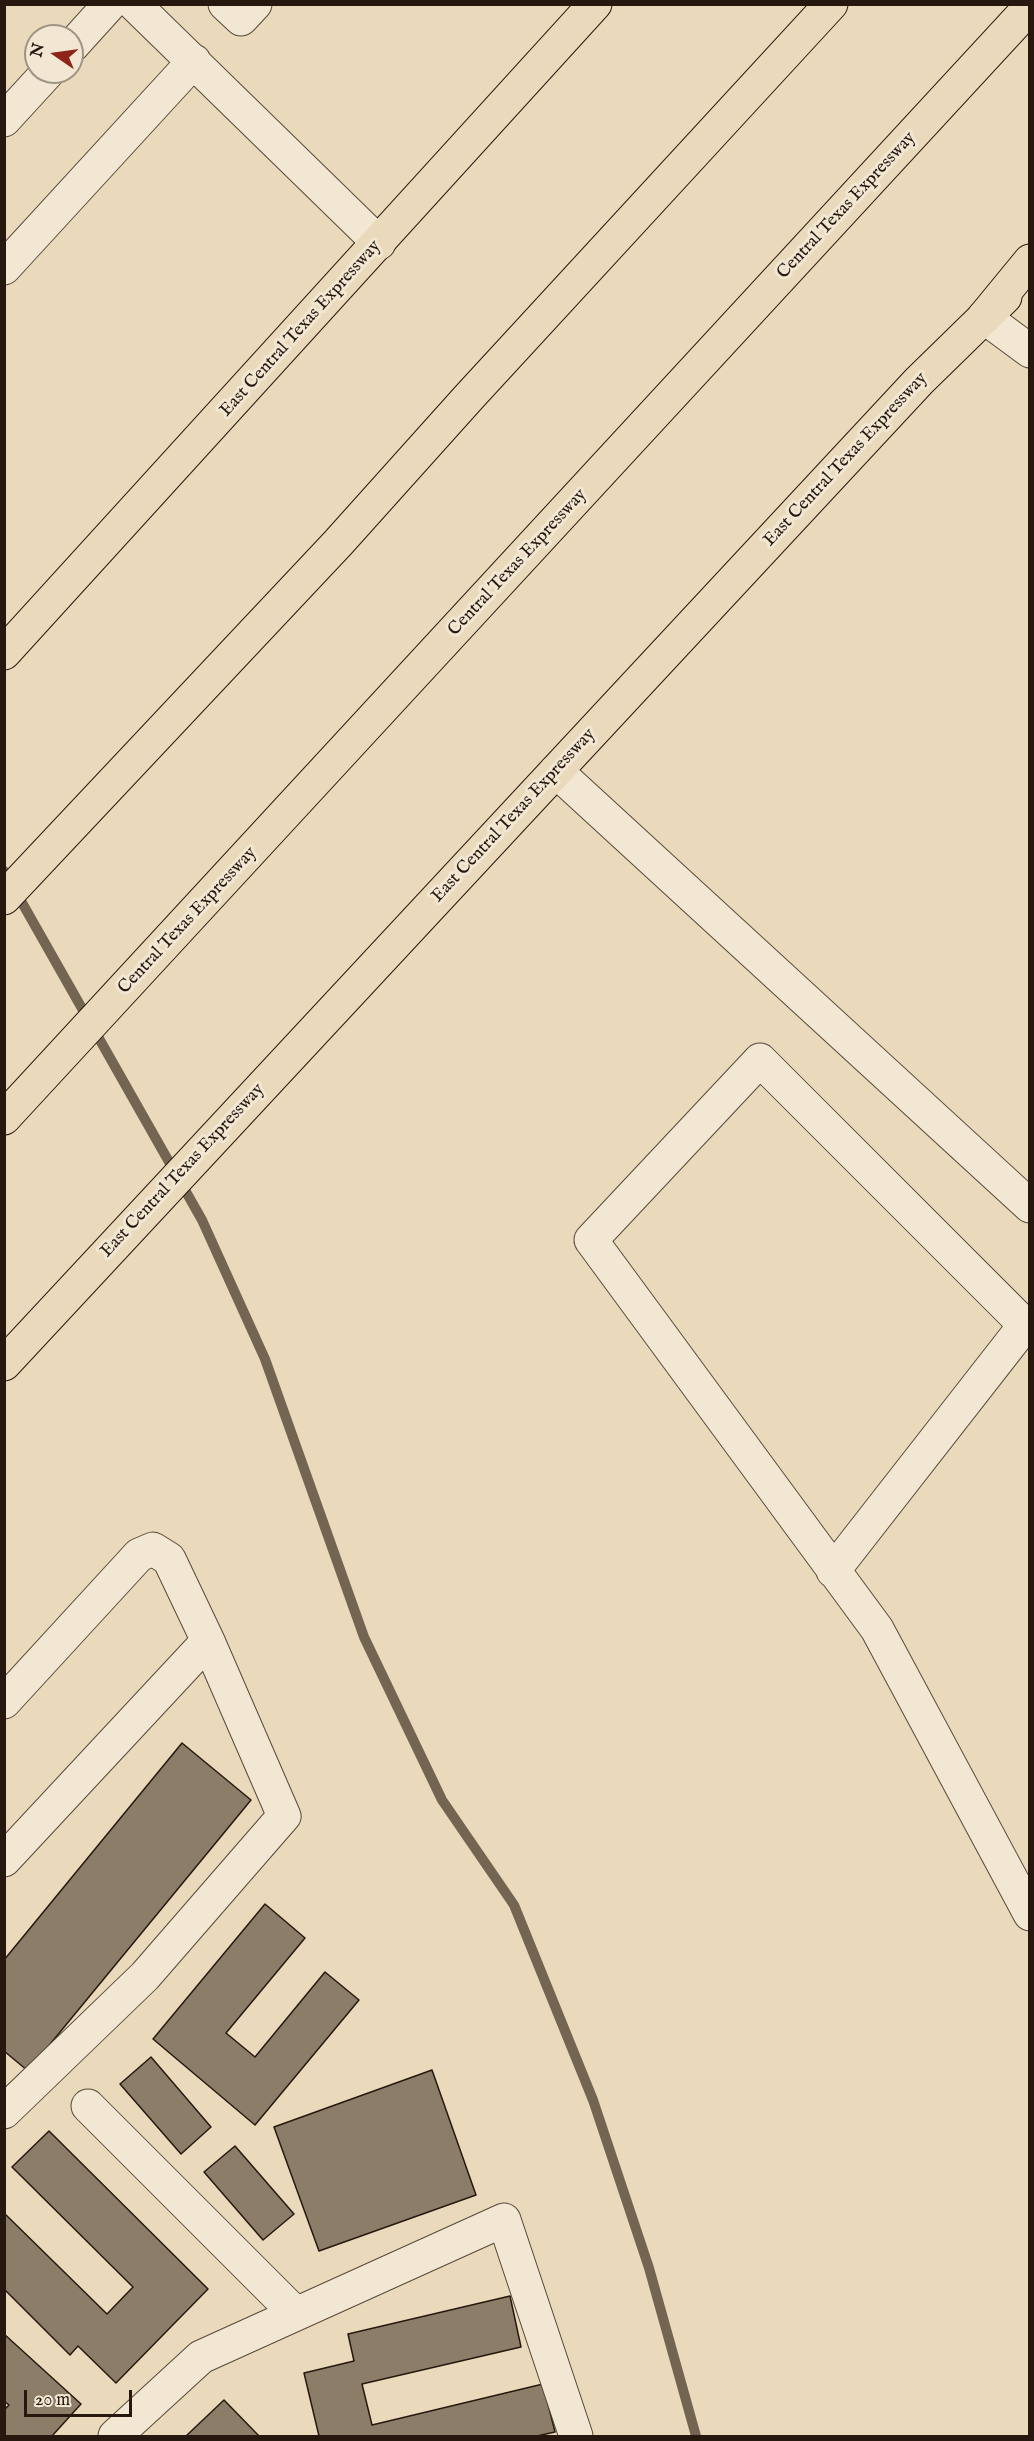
<!DOCTYPE html>
<html>
<head>
<meta charset="utf-8">
<style>
	body { margin:0 }
	#map { position:relative; width:1034px; height:2441px; overflow:hidden; background:#eadabb; font-family:"IM FELL English",serif }
	canvas { display:block }
	.frame { position:absolute; inset:0; border:6px solid #27180f; pointer-events:none }
	.north { position:absolute; left:24px; top:24px; width:60px; height:60px; box-sizing:border-box; background:#f1e7d3; border:2px solid #a09485; border-radius:50%; rotate:283deg; font-size:16px; font-weight:700; line-height:24px; text-align:center; color:#27180f }
	.north::after { content:''; display:block; margin:auto; width:21px; height:27px; background:#8f2418; clip-path:polygon(50% 0,100% 100%,50% 72%,0 100%) }
	.scale { position:absolute; left:24px; top:2390px; width:108px; height:27px; box-sizing:border-box; border:3px solid #27180f; border-top:0; padding-left:8px; font-size:18px; line-height:21px; white-space:nowrap; color:#27180f; -webkit-text-stroke:4px #f1e7d3; paint-order:stroke }
</style>
</head>
<body>
<div id="map">
<canvas width="1034" height="2441"></canvas>
<div class="frame"></div>
<div class="north">N</div>
<div class="scale">20 m</div>
</div>
<script>
const context = document.querySelector('canvas').getContext('2d');
context.lineJoin = 'round';
function stroke(path, color, width, dash) { context.strokeStyle = color; context.lineWidth = width; context.lineCap = dash ? 'butt' : 'round'; context.setLineDash(dash || []); context.stroke(path); }
function paint(path, color) { context.fillStyle = color; context.fill(path, 'evenodd'); }
function drawText(font, color, halo, rows, align = 'center') {
  context.font = font + ' "IM FELL English",serif'; context.lineWidth = 6; context.setLineDash([]); context.textBaseline = 'middle'; context.strokeStyle = halo; context.fillStyle = color; for (const [text, x, y, turn = 0] of rows) {
    context.save(); context.translate(x, y); context.rotate((+turn || 0) * Math.PI / 180); context.textAlign = isNaN(turn) ? turn : align; if (halo) context.strokeText(text, 0, 0); context.fillText(text, 0, 0); context.restore();
  }
}
stroke(new Path2D(`
	M4,871L202,1220L265,1359L364,1637L442,1800L514,1905L593,2100L649,2268L696,2436`), '#746553', 10);
const building = new Path2D(`
	M182,1743L251,1800L28,2071L4,2051V1960Z
	M265,1904L305,1938L226,2033L255,2057L325,1972L359,2000L255,2125L153,2039Z
	M151,2057L211,2127L181,2154L120,2084Z
	M432,2070L476,2195L319,2251L274,2127Z
	M49,2131L208,2289L116,2383L78,2346L70,2355L4,2289V2213L107,2314L133,2287L12,2167Z
	M235,2146L294,2214L263,2240L204,2172Z
	M510,2296L521,2347L362,2384L372,2425L543,2384L555,2432L537,2436H319L304,2373L354,2361L348,2334Z
	M4,2334L81,2404L52,2436H4V2410L9,2405L4,2401Z
	M224,2400L259,2436H186Z`);
paint(building, '#8c7d68');
stroke(building, '#27180f', 1.5);
const minor = new Path2D(`
	M134,4L379,243
	M225,4L241,19L255,4
	M72,46L110,4
	M4,120L48,72
	M4,268L194,61
	M984,317L1030,351
	M556,771L1030,1206
	M833,1571L1025,1325L760,1060L591,1240L877,1629L1030,1914
	M4,1702L139,1555L153,1549L169,1559L208,1641L284,1816L145,1976L4,2112
	M4,1860L208,1641
	M88,2106L296,2314
	M115,2436L201,2357L504,2220L576,2436`);
const major = new Path2D(`
	M4,653L595,4
	M4,1364L919,381L1005,297`);
const highway = new Path2D(`
	M984,317L1030,261
	M4,898L338,543L469,397L831,4
	M4,1118L1030,7`);
stroke(minor, '#58483a', 35);
stroke(major, '#27180f', 35);
stroke(highway, '#27180f', 35);
stroke(minor, '#f1e7d3', 33);
stroke(major, '#eadabb', 33);
stroke(highway, '#eadabb', 33);
drawText('18px', '#27180f', '#f1e7d3', [
	["Central Texas Expressway",847,206,-47],
	["East Central Texas Expressway",301,329,-48],
	["East Central Texas Expressway",846,460,-47],
	["Central Texas Expressway",518,563,-47],
	["East Central Texas Expressway",514,816,-47],
	["Central Texas Expressway",188,921,-47],
	["East Central Texas Expressway",183,1171,-47]
]);
</script>
</body>
</html>
